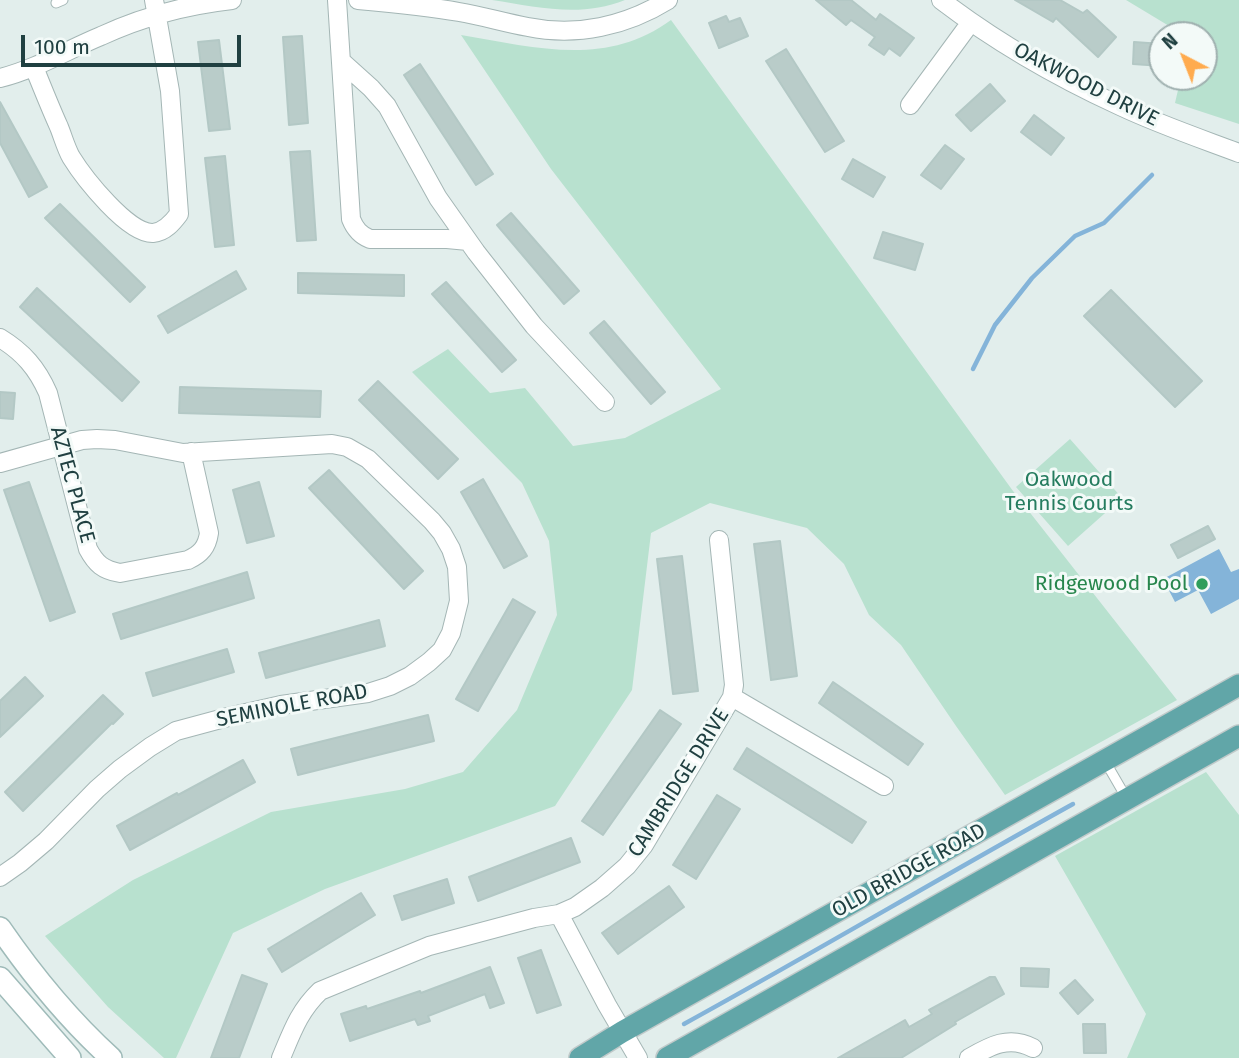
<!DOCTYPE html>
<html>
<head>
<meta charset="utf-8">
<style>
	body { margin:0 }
	#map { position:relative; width:1239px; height:1058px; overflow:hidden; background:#e2eeec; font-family:"Fira Sans",sans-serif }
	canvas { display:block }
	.north { position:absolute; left:1148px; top:21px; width:70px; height:70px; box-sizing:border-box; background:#f3faf8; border:2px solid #9fb0af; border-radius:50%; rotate:318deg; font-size:19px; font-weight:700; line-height:28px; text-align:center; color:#204041 }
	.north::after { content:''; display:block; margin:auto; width:24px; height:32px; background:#ffab4e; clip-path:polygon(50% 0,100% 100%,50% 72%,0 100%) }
	.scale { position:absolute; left:21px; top:35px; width:220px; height:32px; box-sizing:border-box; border:4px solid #204041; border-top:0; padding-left:9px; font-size:21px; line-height:24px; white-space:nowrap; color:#204041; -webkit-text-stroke:5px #f3faf8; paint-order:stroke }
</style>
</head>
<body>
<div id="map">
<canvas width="1239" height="1058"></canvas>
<div class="north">N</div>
<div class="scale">100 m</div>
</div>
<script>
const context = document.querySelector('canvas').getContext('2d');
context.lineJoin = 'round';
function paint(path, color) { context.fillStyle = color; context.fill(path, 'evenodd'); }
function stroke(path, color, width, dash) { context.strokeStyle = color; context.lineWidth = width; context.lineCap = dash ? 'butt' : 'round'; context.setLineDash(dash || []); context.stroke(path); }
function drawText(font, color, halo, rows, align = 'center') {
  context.font = font + ' "Fira Sans",sans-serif'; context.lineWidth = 6; context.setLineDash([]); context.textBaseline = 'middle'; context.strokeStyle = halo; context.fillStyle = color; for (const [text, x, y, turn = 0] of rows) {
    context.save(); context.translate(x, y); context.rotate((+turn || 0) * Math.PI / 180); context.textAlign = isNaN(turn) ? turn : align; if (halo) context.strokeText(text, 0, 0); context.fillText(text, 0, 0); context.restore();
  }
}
paint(new Path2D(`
	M492,0H625C581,18 537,7 492,0Z
	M1126,0H1239V124L1175,103L1181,77H1204V35H1184Z
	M671,20L1013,491L1177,700L1005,795L956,726L901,645L869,615L844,564L807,528L710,503L651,533L632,690L555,806L325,889L233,933L176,1058H164L108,1007L45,936L133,880L271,812L405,789L463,772L517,710L557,615L549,541L522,483L412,372L448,349L490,393L525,388L573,446L625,438L721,389L551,169L461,35C534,47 606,68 671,20Z
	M1070,439L1122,498L1068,546L1016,487Z
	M1206,772L1239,815V1058H1127L1146,1014L1055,856Z`), '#b8e1cf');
paint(new Path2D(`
	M1219,549L1231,572L1239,569V599L1211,614L1198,590L1175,602L1163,579Z`), '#84b4d9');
stroke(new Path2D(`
	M973,369L995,325L1032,278L1075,236L1104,223L1152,175
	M684,1024C815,952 943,876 1073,804`), '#84b4d9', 4.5);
const building = new Path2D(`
	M816,0H851L876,20L880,14L914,38L900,56L889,48L884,55L869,45L875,37L851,20L846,25Z
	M1015,0H1060L1083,13L1087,10L1116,37L1098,57L1056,18L1053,22Z
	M726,16L729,22L740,18L748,36L719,48L709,23Z
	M302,36L308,123L289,125L283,37Z
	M219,40L230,129L209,131L198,42Z
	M1134,42L1162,44V66L1133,64Z
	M786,49L844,141L825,152L766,61Z
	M420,64L493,174L476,185L404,75Z
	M990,84L1005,101L971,131L956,115Z
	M0,102L47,187L29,197L0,143Z
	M1034,115L1064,138L1051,155L1021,132Z
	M945,145L964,159L941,189L921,175Z
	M310,151L316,240L297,241L290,152Z
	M225,156L234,245L215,247L205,158Z
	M853,159L885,177L873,197L842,179Z
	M60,204L145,287L130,302L45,218Z
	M511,213L579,291L564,304L497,225Z
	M883,232L923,244L915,270L874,258Z
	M236,271L246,289L168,333L158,316Z
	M298,273L404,275V296L298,293Z
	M446,282L516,360L502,372L432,294Z
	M37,288L139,382L122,401L20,307Z
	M1111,290L1202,381L1175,407L1084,316Z
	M604,321L665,392L651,404L590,333Z
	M378,381L458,459L438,479L359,400Z
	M180,387L321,391L320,417L179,413Z
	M0,392L15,393L13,419L0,418Z
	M329,470L423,571L404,589L309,488Z
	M483,479L527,556L504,568L461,492Z
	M29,482L75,612L50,621L4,490Z
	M259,482L274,536L247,543L233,490Z
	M1208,526L1215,539L1178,558L1171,545Z
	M780,541L797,676L771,680L754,544Z
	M682,556L698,691L673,694L657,559Z
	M247,572L254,598L121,639L113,614Z
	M513,599L535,612L478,711L456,699Z
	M379,620L385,646L266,678L259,653Z
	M227,649L234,672L153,696L146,673Z
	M25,677L43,696L0,737V701Z
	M833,682L923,744L908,765L819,703Z
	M103,695L123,714L113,724L112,723L23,811L5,792Z
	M660,710L681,724L603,835L582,821Z
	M428,715L434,741L298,775L291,749Z
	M747,748L866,822L852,843L734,769Z
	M243,760L255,782L130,850L117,826L177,793L178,795Z
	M717,795L740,809L696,879L673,865Z
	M571,838L580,862L478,901L469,877Z
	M447,879L454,903L402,920L394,896Z
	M669,886L684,907L618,954L602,933Z
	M361,893L375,915L282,972L268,949Z
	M541,950L561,1005L537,1013L518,958Z
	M490,967L504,1003L490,1008L485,994L428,1016L430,1021L418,1025L415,1019L350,1041L341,1014L366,1006L367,1009L420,991L421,993Z
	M1021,968L1049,969L1048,987L1021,986Z
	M242,975L267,984L239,1058H211Z
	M990,977H995L1004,994L955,1022L956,1024L901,1058H838L905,1020L909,1027L932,1014L929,1010Z
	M1075,980L1093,1000L1078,1014L1060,993Z
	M1083,1024H1105L1106,1053H1084Z`);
paint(building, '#b9ccc9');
stroke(building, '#b3c8c5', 2);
const lane = new Path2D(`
	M56,3L63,0
	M1105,761L1127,799`);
const street = new Path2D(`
	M337,0L351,219C355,229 360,235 370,239H447L468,241
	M358,0C392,3 426,6 459,12C483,16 505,23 528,27C577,37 626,26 668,0
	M941,0C996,42 1057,77 1120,106C1158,124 1199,138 1239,153
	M341,61L371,88L387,106L438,198L476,252L534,326L605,402
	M34,67C42,87 50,107 59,127C63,137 66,148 71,157C84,178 128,234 153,233C165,232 173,222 179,214L170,91L154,0
	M0,78C36,69 67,50 101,36C142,17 187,5 232,0
	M910,105L971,22
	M0,338C23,352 37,368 48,393L88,549C96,564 103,570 120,573L188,560C201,554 207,547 209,533L191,452
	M0,463L82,440L97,439L115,440L183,453L332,444L347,447L368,459L432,521L442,533L451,549L457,567L459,601L451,633L442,650L429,662L410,676L390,686L368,693L281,705L228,717L176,731L150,747L120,769L97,789L46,841L20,863L0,877
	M732,697L884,786
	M559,914L607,1005L638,1058
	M281,1058C292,1032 299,1011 320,991L429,946L534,918L559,914L575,907L602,888L627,866L644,845L732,697L734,685L719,540
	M969,1058C990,1046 1009,1035 1033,1048`);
const secondary = new Path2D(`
	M0,928C33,976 68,1019 111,1058
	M0,978L70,1058`);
const primary = new Path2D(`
	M580,1058L622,1032L1239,685
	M667,1058L1239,736`);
stroke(lane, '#a4b6b5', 11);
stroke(street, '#a4b6b5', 20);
stroke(secondary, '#9fbbb9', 24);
stroke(primary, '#c1caca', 24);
stroke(lane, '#fff', 9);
stroke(street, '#fff', 18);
stroke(secondary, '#fff', 21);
stroke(primary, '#61a6a8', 21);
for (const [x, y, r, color] of [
	[1202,584,7,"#2e9e5b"]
]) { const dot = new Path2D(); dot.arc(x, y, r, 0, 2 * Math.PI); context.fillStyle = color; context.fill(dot); stroke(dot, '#f3faf8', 2.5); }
drawText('21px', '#204041', '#f3faf8', [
	["OAKWOOD DRIVE",1086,85,27],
	["AZTEC PLACE",72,485,75],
	["SEMINOLE ROAD",292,706,-11],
	["CAMBRIDGE DRIVE",679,783,-58],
	["OLD BRIDGE ROAD",909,871,-29]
]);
drawText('21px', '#257c5f', '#f3faf8', [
	["Oakwood",1069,480],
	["Tennis Courts",1069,504]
]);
drawText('21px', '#27864d', '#f3faf8', [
	["Ridgewood Pool",1188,584]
], 'right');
</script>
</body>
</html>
